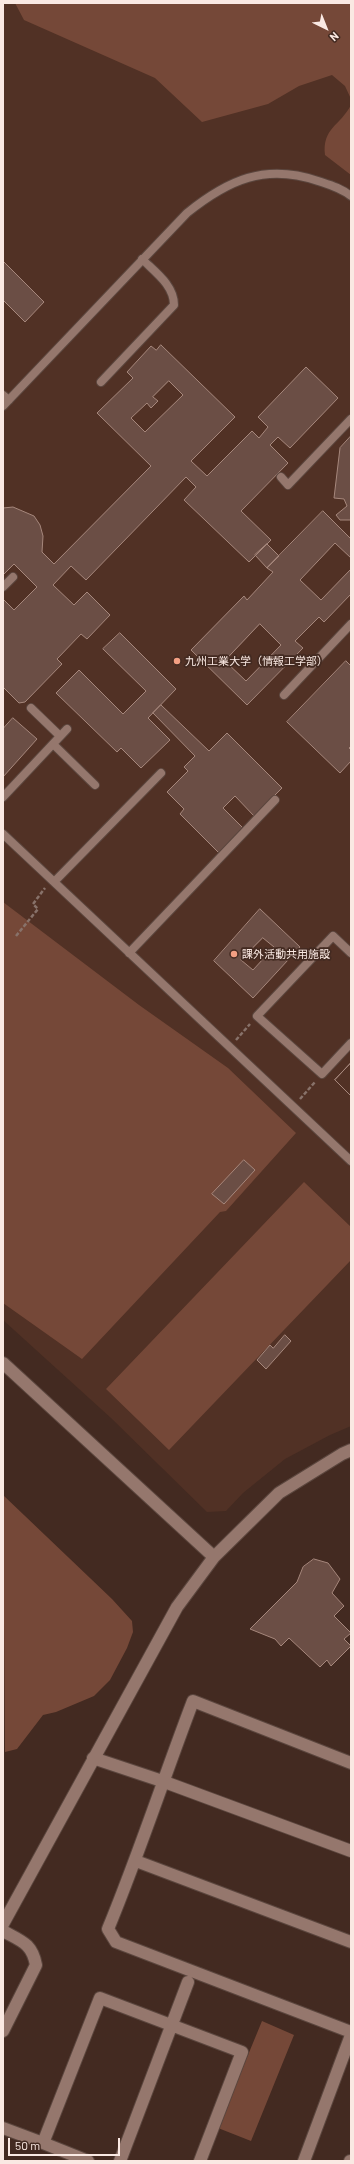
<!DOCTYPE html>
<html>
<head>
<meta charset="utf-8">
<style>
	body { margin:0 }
	#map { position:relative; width:354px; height:2164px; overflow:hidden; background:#432a21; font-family:Barlow,sans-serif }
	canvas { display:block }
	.frame { position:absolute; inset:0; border:4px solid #fae9e3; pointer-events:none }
	.north { position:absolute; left:306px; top:8px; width:40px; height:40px; -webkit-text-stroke:3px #432a21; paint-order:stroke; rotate:137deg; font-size:11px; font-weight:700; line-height:16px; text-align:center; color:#fae9e3 }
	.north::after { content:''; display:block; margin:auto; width:14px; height:18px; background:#fae9e3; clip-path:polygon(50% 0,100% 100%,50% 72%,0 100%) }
	.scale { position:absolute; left:8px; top:2138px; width:112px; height:18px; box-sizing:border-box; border:2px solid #fae9e3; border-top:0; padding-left:5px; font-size:12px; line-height:14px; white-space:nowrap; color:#fae9e3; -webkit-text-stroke:3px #432a21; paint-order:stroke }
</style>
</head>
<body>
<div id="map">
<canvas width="354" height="2164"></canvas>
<div class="frame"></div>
<div class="north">N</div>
<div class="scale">50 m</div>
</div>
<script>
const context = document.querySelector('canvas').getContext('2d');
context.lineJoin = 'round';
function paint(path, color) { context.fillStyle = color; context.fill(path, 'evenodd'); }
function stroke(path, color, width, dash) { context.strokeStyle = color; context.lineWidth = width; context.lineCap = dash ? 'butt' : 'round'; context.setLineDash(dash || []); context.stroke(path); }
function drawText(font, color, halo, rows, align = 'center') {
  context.font = font + ' Barlow,"Noto Sans JP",sans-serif'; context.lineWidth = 3.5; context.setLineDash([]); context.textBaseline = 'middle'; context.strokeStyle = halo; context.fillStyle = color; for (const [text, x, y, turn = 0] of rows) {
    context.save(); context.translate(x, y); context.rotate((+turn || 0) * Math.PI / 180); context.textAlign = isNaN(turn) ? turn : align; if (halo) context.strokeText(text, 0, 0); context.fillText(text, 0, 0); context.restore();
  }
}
paint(new Path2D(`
	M3,3H351V1426L330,1435L285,1459L243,1493L226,1511L207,1512L111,1418L3,1320Z`), '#513125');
paint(new Path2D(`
	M15,3H351V99L345,86L332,75L299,86L268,104L202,122L155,78L24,20Z
	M351,105V175L325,155C322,128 340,126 351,105Z
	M3,902L139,1005L228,1068L296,1133L226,1211L220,1212L82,1359L3,1303Z
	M304,1182L351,1227V1260L169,1450L106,1389Z
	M3,1495L112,1599L132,1621L133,1632L127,1648L110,1680L94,1696L56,1712L43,1715L17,1749L5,1752Z
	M262,2021L294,2035L251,2141L218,2128Z`), '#754838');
const building = new Path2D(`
	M3,261L44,302L25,322L3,300Z
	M161,345L235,417L191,461L207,476L252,431L259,438L268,427L258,417L306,367L338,398L290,448L278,437L270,445L288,463L241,511L271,540L249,562L184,500L196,487L186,477L86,580L71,566L53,585L74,605L87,592L110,615L87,639L81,634L57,659L62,664L25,702L19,703L3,687V601L4,600L14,610L37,587L14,564L3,575V508L13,507L34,516L40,525L43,536L42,552L54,564L151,466L97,413L133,378L127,372L151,346L156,350ZM169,381L183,395L145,432L131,418L147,403L151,408L158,401L153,397Z
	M351,436V520H340L336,515L347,506L344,499L334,498L340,448Z
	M323,511L351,539V558L335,543L300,580L321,600L351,569V594L324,622L319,617L295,641L303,648L247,705L191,650L244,596L247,600L273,572L267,568ZM260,624L281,645L246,681L225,661Z
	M267,544L279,556L267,568L255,555Z
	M120,633L176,689L148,718L170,740L141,768L121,748L117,752L56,693L79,670L123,714L146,691L103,649Z
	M346,661L351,666V746L349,748L351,750V761L340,773L287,722Z
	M161,705L209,751L227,733L282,788L254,816L235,796L223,808L243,828L219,853L180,814L184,809L167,792L188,771L184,767L195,756L153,713Z
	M13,718L37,739L3,777V729Z
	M260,909L300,947L253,998L214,961ZM263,938L274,947L253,970L241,960Z
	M351,1063V1096L335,1080Z
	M351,1063V1096L335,1080Z
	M244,1160L255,1170L224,1204L212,1194Z
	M285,1335L291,1341L266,1369L257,1360L270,1345L273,1348Z
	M314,1559L328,1563L340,1579L332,1593L344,1606L334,1616L351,1633L344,1639L351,1646L331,1666L327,1660L320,1667L289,1638L281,1646L275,1639L250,1629L297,1582L303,1567Z`);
paint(building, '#6b4e45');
stroke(building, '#a6877c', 1);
const lane = new Path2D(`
	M101,382L174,305C174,285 155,272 142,259
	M3,395L9,400
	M3,406L187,213C228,180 265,163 318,181C330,185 341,188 351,196
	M281,477L288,485L351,419
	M3,587L13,577
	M284,695L351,624
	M31,708L60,736
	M53,744L95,785
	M3,797L67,729
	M3,834L351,1161
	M54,882L161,773
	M129,953L275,800
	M351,953L333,936L257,1016L322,1074L351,1043`);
const street = new Path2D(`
	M93,1758L162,1781L351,1851
	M351,1763L193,1701C164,1777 139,1854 108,1929L116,1942L351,2032
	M136,1861L351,1942
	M3,1931C21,1941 32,1943 36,1965L3,2031
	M3,2128L43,2143
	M88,2161L43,2143L100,1998L242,2052L200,2161
	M120,2161L188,1982
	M304,2161L351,2035
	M350,2161H351`);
const secondary = new Path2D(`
	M3,1363L214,1557
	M3,1924L177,1607L214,1557L279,1493L342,1454L351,1450`);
stroke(lane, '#5b463e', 10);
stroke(street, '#5b463e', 14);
stroke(secondary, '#5b463e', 14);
stroke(new Path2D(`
	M16,936L38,909L33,904L45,888
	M236,1040L250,1024
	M300,1099L315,1082`), '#88726a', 2.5, [4, 2]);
stroke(lane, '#95776d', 8);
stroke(street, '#95776d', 12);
stroke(secondary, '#95776d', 12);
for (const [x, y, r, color] of [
	[177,661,4,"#f39f83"],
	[234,954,4,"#f39f83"]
]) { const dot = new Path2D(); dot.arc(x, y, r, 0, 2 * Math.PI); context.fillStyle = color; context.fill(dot); stroke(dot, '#432a21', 1.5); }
drawText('11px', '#fae9e3', '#432a21', [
	["九州工業大学（情報工学部）",185,661],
	["課外活動共用施設",242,954]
], 'left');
</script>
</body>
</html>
